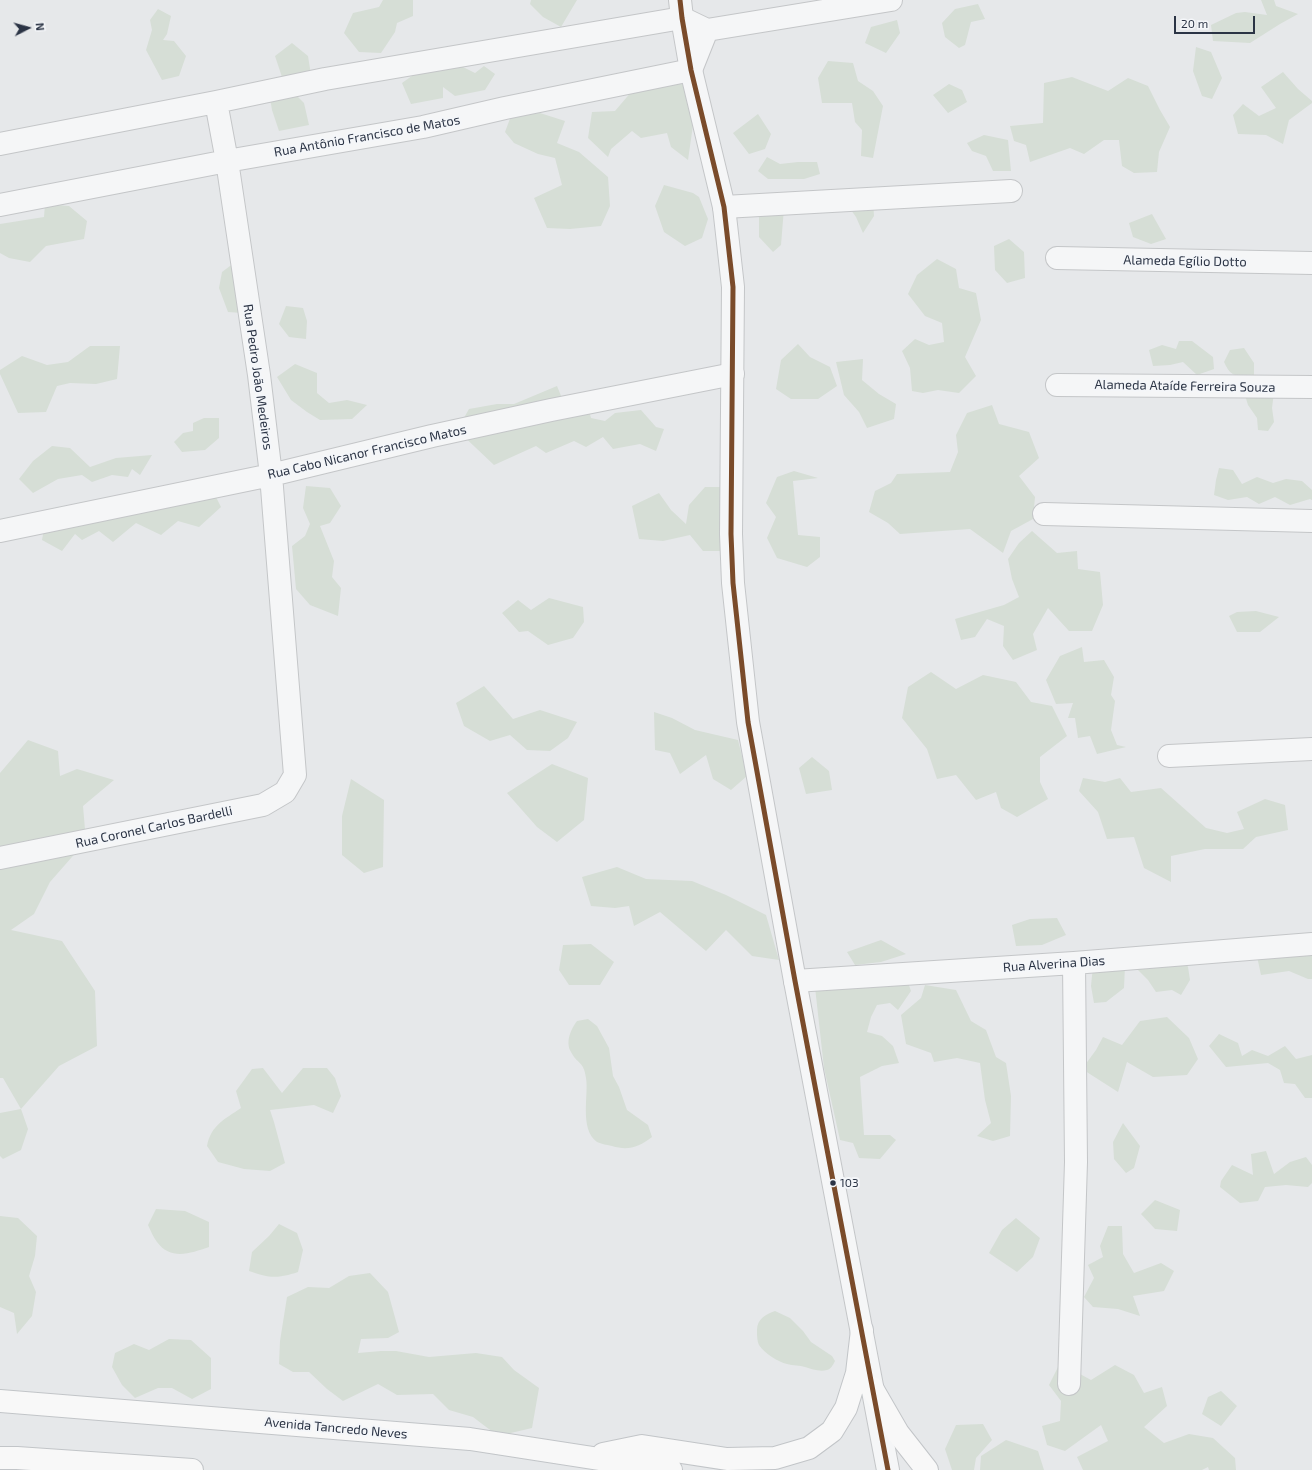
<!DOCTYPE html>
<html>
<head>
<meta charset="utf-8">
<style>
	body { margin:0 }
	#map { position:relative; width:1312px; height:1470px; overflow:hidden; background:#e6e8ea; font-family:"Exo 2",sans-serif }
	canvas { display:block }
	.north { position:absolute; left:8px; top:8px; width:40px; height:40px; -webkit-text-stroke:3px #f4f6f9; paint-order:stroke; rotate:84deg; font-size:11px; font-weight:700; line-height:16px; text-align:center; color:#2b3445 }
	.north::after { content:''; display:block; margin:auto; width:14px; height:18px; background:#2b3445; clip-path:polygon(50% 0,100% 100%,50% 72%,0 100%) }
	.scale { position:absolute; left:1174px; top:16px; width:81px; height:18px; box-sizing:border-box; border:2px solid #2b3445; border-top:0; padding-left:5px; font-size:12px; line-height:14px; white-space:nowrap; color:#2b3445; -webkit-text-stroke:3px #f4f6f9; paint-order:stroke }
</style>
</head>
<body>
<div id="map">
<canvas width="1312" height="1470"></canvas>
<div class="north">N</div>
<div class="scale">20 m</div>
</div>
<script>
const context = document.querySelector('canvas').getContext('2d');
context.lineJoin = 'round';
function paint(path, color) { context.fillStyle = color; context.fill(path, 'evenodd'); }
function stroke(path, color, width, dash) { context.strokeStyle = color; context.lineWidth = width; context.lineCap = dash ? 'butt' : 'round'; context.setLineDash(dash || []); context.stroke(path); }
function drawText(font, color, halo, rows, align = 'center') {
  context.font = font + ' "Exo 2",sans-serif'; context.lineWidth = 4; context.setLineDash([]); context.textBaseline = 'middle'; context.strokeStyle = halo; context.fillStyle = color; for (const [text, x, y, turn = 0] of rows) {
    context.save(); context.translate(x, y); context.rotate((+turn || 0) * Math.PI / 180); context.textAlign = isNaN(turn) ? turn : align; if (halo) context.strokeText(text, 0, 0); context.fillText(text, 0, 0); context.restore();
  }
}
paint(new Path2D(`
	M383,0H413V16L397,23L395,32L381,53L359,52L344,33L353,13L379,7Z
	M531,0H577L561,27L543,17L530,4Z
	M1261,0H1274L1276,6L1298,14L1280,24L1250,43L1213,41L1211,25L1236,13L1245,12L1267,15Z
	M978,4L985,19L971,22L965,45L959,48L945,37L942,23L955,9Z
	M158,9L171,16L167,34L163,40L174,41L186,56L179,76L162,80L146,50L152,30L150,20Z
	M897,20L900,33L886,53L865,43L871,27Z
	M292,43L308,56L311,75L283,80L275,56Z
	M1196,47L1211,52L1222,78L1212,99L1202,96L1193,71Z
	M828,61L853,63L858,81L873,91L883,106L873,158L861,156L862,130L855,122L852,103H822L818,78Z
	M461,66L475,73L484,66L495,74L485,90L455,96L443,87V98L411,104L402,83L416,73Z
	M1283,72L1298,89L1312,101V103L1289,120L1283,144L1266,135L1238,134L1233,115L1243,104L1259,116L1276,108L1261,87Z
	M1072,77L1108,91L1128,78L1148,86L1160,110L1170,127L1159,152L1157,172L1134,173L1122,166L1119,140H1104L1084,154L1070,148L1030,162L1026,145L1014,141L1010,126L1043,123L1044,83Z
	M682,84L696,104L688,160L671,147L667,133L641,138L632,131L611,149L608,157L588,138L592,112L615,111L632,91L658,85Z
	M949,84L962,90L967,102L948,113L933,95Z
	M292,91L304,103L309,125L279,131L272,110L269,92Z
	M540,113L565,121L557,143L579,152L608,177L610,206L601,226L570,229L547,228L534,198L562,185L555,158L538,154L514,143L505,132L511,116Z
	M758,114L771,134L765,149L749,154L733,133Z
	M984,135L1008,140L1011,171H993L986,156L972,151L967,143Z
	M767,157L780,164L798,162H817L820,174L804,179H768L758,171Z
	M664,185L693,193L699,197L708,219L702,238L685,246L664,232L655,206Z
	M873,200L874,216L863,233L856,217L846,203Z
	M45,204L69,206L87,221L84,239L46,246L30,262L9,258L0,253V224L44,217Z
	M784,208L781,245L773,252L759,237V211Z
	M1152,214L1166,239L1151,244L1133,237L1129,223Z
	M1009,239L1024,252L1025,278L1007,283L995,270L994,246Z
	M937,259L956,269L959,288L976,293L981,320L965,357L976,376L959,393L938,390L923,393L912,391L910,368L902,351L915,339L929,345L944,342L942,323L925,316L908,294L917,275Z
	M234,263L242,313L228,312L219,288L222,272Z
	M286,306L303,308L307,321L306,339L289,337L279,324Z
	M1179,341H1192L1213,357L1214,369L1197,375L1183,362L1170,365L1153,366L1149,350L1162,345L1176,349Z
	M798,344L810,357L830,367L837,386L818,399H791L776,389L781,360Z
	M90,346H120L117,379L96,384L70,383L57,386L46,412L18,413L0,374V370L22,356L47,365L68,362Z
	M1244,348L1254,363V376C1238,377 1231,378 1224,362L1230,350Z
	M863,359L862,380L879,394L896,404L894,419L867,428L859,412L844,395L836,362Z
	M295,364L317,373V393L329,403L347,400L367,405L352,419L320,420L307,412L291,400L277,377Z
	M557,386L566,408L587,404L591,418L605,421L615,413L641,410L656,427L664,429L656,451L640,444L613,449L603,437L586,447L574,441L546,453L536,446L494,465L457,430L469,409L497,404H514Z
	M1244,392H1274L1272,408L1274,422L1268,431L1258,430L1257,418L1248,405Z
	M992,405L999,424L1029,432L1039,458L1019,476L1035,497L1033,519L1011,531L1003,553L970,529L900,534L888,523L869,512L875,491L891,483L897,474L950,472L958,452L956,435L967,413Z
	M204,418H219V438L205,450L182,452L174,442L183,433L193,431V423Z
	M52,446L70,448L90,467L116,458L152,455L140,475L132,469L128,477L112,475L92,482L82,475L58,479L33,493L19,479L33,461Z
	M1219,468L1233,470L1242,484L1257,477L1273,483L1286,479L1302,481L1312,490V500L1310,499L1290,505L1275,497L1259,504L1247,497L1228,500L1214,495L1216,480Z
	M794,471L818,478L793,481L798,535L820,537V557L807,567L777,558L767,538L776,517L766,503L777,477Z
	M208,481L221,507L199,527L178,521L161,535L136,523L113,542L99,531L82,540L75,534L62,551L42,540L47,513Z
	M306,486L330,488L341,506L330,523L320,526L334,561L332,577L341,588L338,616L310,605L296,589L292,546L305,536L310,524L303,508Z
	M705,487H724V551H703L690,535L663,541L639,539L632,506L659,493L671,510L686,524L689,505Z
	M1032,531L1057,553L1077,551L1078,569L1100,572L1103,605L1092,631H1069L1048,608L1033,634L1037,650L1013,660L1003,646L1004,626L987,619L975,637L961,640L955,619L1004,605L1019,597L1012,579L1008,559L1019,543Z
	M549,598L583,607L584,622L573,638L548,645L528,631L519,632L502,613L518,600L531,610Z
	M1256,611L1279,617L1260,632H1237L1229,616L1237,612Z
	M1082,647L1084,662L1104,660L1114,677L1111,695L1115,701L1111,730L1117,745L1126,747L1097,754L1090,736L1078,738L1075,718H1068L1073,703L1056,704L1046,680L1060,656Z
	M931,672L956,689L983,675L1016,682L1031,702L1052,706L1067,736L1040,757V782L1048,799L1017,817L1001,808L996,792L976,800L956,775L937,779L927,749L902,718L908,687Z
	M484,686L513,719L540,710L577,722L568,738L550,751L527,750L510,735L490,741L464,726L456,703Z
	M654,712L672,718L695,730L738,740L747,776L731,790L713,779L706,755L680,774L670,753L655,750Z
	M28,740L58,751L60,776L77,769L114,780L83,806L86,841L50,882L34,914L11,930L62,941L95,991L97,1046L59,1066L21,1109L28,1129L21,1150L3,1159L0,1156V1113L21,1109L3,1078H0V773Z
	M812,757L829,771L832,790L806,794L799,768Z
	M552,764L588,778L584,820L557,842L537,827L507,793Z
	M1083,778L1105,782L1120,778L1131,792L1161,788L1206,828L1227,833L1244,829L1237,812L1265,799L1285,805L1288,830L1256,837L1243,849H1205L1171,856V882L1144,868L1134,837L1107,839L1098,812L1079,791Z
	M351,779L384,800L383,867L364,873L342,855V816Z
	M617,867L646,879L692,881L726,895L766,915L779,960L752,956L726,930L706,951L660,912L634,926L629,906L615,908L591,906L582,877Z
	M1057,918L1066,935L1042,945L1016,946L1012,925L1030,919Z
	M1312,934V979H1308L1289,971L1261,975L1255,947Z
	M881,940L906,954L881,962L855,965L847,952Z
	M591,944L614,962L600,985H569L559,970L563,945Z
	M1181,951L1188,967L1190,980L1181,995L1172,990L1156,992L1148,980L1135,967Z
	M1094,956L1125,966L1124,988L1106,1002L1094,1003L1091,986Z
	M906,977L911,991L898,1010L890,1003L877,1005L871,1017L867,1032L882,1036L893,1046L899,1063L882,1066L860,1077L864,1135H890L896,1140L880,1159L859,1158L853,1143L840,1140L824,1068L815,987Z
	M925,985L956,990L971,1021L986,1030L996,1057L1006,1063L1011,1096L1010,1136L993,1141L977,1136L991,1123L985,1100L980,1063L957,1058L934,1062L931,1053L906,1044L901,1015L921,998Z
	M1167,1017L1189,1038L1198,1059L1187,1075L1153,1077L1127,1062L1118,1092L1082,1069L1096,1050L1103,1037L1122,1045L1140,1021Z
	M588,1019L597,1026L609,1048L613,1076L619,1087L627,1110L648,1125L652,1137C639,1147 628,1151 612,1146C608,1145 601,1144 597,1142C579,1129 589,1095 586,1078C584,1061 577,1064 571,1052C565,1042 571,1029 577,1021Z
	M1219,1034L1238,1043L1242,1056L1252,1050L1268,1056L1285,1046L1296,1059L1312,1055V1098H1305L1295,1084L1284,1083L1280,1070L1268,1063L1226,1067L1209,1046Z
	M263,1068L282,1093L303,1068H327L335,1078L341,1096L333,1113L314,1105L270,1110L274,1122L285,1163L270,1171L244,1169L218,1162L207,1146C211,1125 225,1119 241,1108L236,1091L252,1069Z
	M1123,1123L1140,1146L1134,1168L1126,1173L1114,1159L1113,1142Z
	M1266,1151L1274,1174L1290,1162L1306,1157L1312,1165V1183L1308,1187L1286,1185L1265,1187L1258,1201L1240,1203L1220,1187L1221,1181L1232,1165L1253,1175L1251,1154Z
	M1155,1200L1180,1210L1177,1231L1155,1229L1141,1214Z
	M156,1209L185,1211L209,1222V1247C191,1253 171,1261 157,1242C153,1237 151,1231 148,1225Z
	M0,1216L18,1218L37,1236L35,1256L29,1276L36,1292L32,1316L17,1334L14,1313L0,1307Z
	M1016,1218L1040,1238L1033,1257L1017,1272L989,1253L1002,1230Z
	M279,1224L297,1233L303,1250L298,1272C277,1279 269,1278 249,1271L252,1252L269,1236Z
	M1108,1226H1122L1123,1254L1134,1273L1161,1263L1174,1271L1164,1291L1133,1296L1140,1316L1118,1309L1093,1307L1084,1297L1094,1278L1088,1265L1103,1257L1100,1246Z
	M370,1273L388,1292L399,1332L388,1338L361,1339L358,1353L381,1351H396L429,1357L476,1353L502,1357L514,1370L539,1388L532,1428L498,1436L473,1417L449,1410L433,1394L397,1395L378,1384L343,1401L327,1389L309,1372H293L279,1364L280,1341L287,1297L308,1287L329,1288L349,1276Z
	M775,1311L790,1318L803,1331L811,1342L832,1356L835,1361C833,1365 831,1369 827,1370C819,1372 812,1369 805,1367C800,1365 793,1366 787,1364C778,1362 764,1353 759,1345C757,1341 757,1334 757,1330C757,1319 766,1314 775,1311Z
	M169,1339L191,1340L211,1358V1389L192,1399L172,1388H158L135,1398L122,1385L112,1367L115,1353L134,1344L149,1350Z
	M1060,1363L1091,1380L1115,1365L1134,1375L1144,1393L1162,1387L1167,1406L1144,1427L1164,1443L1189,1434L1213,1438L1235,1458L1236,1470H1209L1208,1467L1202,1470H1083L1077,1457L1108,1441L1101,1425L1065,1451L1047,1445L1042,1426L1060,1421L1061,1401L1049,1385Z
	M1221,1391L1237,1406L1221,1426L1202,1414L1208,1397Z
	M983,1424L992,1440L976,1458L974,1470H952L945,1449L956,1425Z
	M1006,1440L1038,1451L1044,1470H980L981,1456Z`), '#d6ded6');
const minor = new Path2D(`
	M0,144L216,102L325,79L682,18L707,30L891,0
	M0,205L227,161L423,127L505,108L691,70L707,30
	M724,207L1011,191
	M1057,258L1312,263
	M1057,385L1312,387
	M1044,514L1312,521
	M0,531L271,475L432,436L551,410L733,374
	M1169,756L1312,749
	M0,858L263,805L285,792L295,775L271,475L259,375L227,161L216,102
	M795,981L1074,963L1312,944
	M1069,1384L1076,1162L1074,963`);
const tertiary = new Path2D(`
	M680,0L682,18L691,70L724,207L733,287L731,534L733,583L748,722L795,981L888,1470`);
const primary = new Path2D(`
	M872,1388L898,1433L927,1470
	M0,1401L470,1439L671,1470
	M603,1454L642,1446L727,1459L775,1458L809,1448L832,1431L846,1408L857,1373L862,1330
	M0,1458H17L192,1470`);
stroke(minor, '#c4c6c8', 24);
stroke(tertiary, '#c4c6c8', 24);
stroke(primary, '#c2c5c8', 24);
stroke(minor, '#f5f6f7', 22);
stroke(tertiary, '#f5f6f7', 22);
stroke(primary, '#f8f8f8', 22);
stroke(new Path2D(`
	M680,0L682,18L691,70L724,207L733,287L731,534L733,583L748,722L795,981L888,1470`), '#7a4b2a', 5);
for (const [x, y, r, color] of [
	[833,1183,3.5,"#2b3445"]
]) { const dot = new Path2D(); dot.arc(x, y, r, 0, 2 * Math.PI); context.fillStyle = color; context.fill(dot); stroke(dot, '#f4f6f9', 1.5); }
drawText('12px', '#2b3445', '#f4f6f9', [
	["103",840,1183]
], 'left');
drawText('13px', '#2b3445', '#f4f6f9', [
	["Rua Antônio Francisco de Matos",367,136,-10],
	["Alameda Egílio Dotto",1185,261,1],
	["Rua Pedro João Medeiros",258,377,82],
	["Alameda Ataíde Ferreira Souza",1185,386,1],
	["Rua Cabo Nicanor Francisco Matos",367,452,-13],
	["Rua Coronel Carlos Bardelli",154,827,-12],
	["Rua Alverina Dias",1054,964,-4],
	["Avenida Tancredo Neves",336,1428,5]
]);
</script>
</body>
</html>
